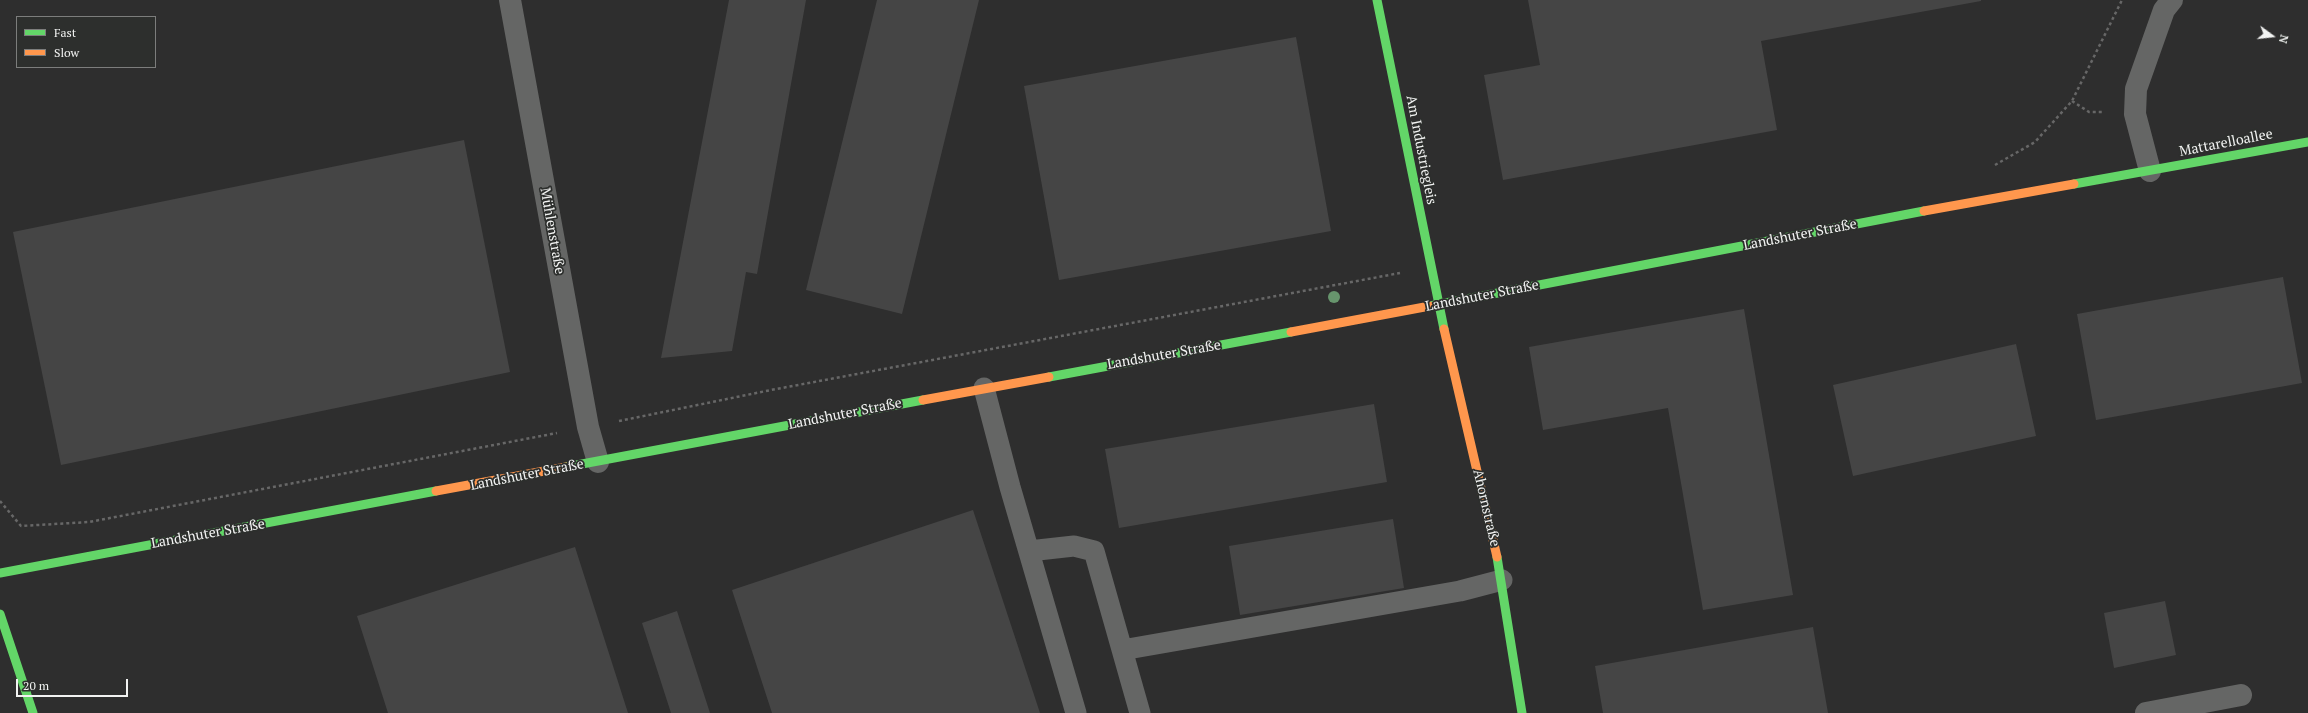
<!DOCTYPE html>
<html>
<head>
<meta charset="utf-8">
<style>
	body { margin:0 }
	#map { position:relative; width:2308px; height:713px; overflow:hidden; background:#2e2e2e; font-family:"PT Serif",serif }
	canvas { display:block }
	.legend { position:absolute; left:16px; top:16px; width:140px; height:52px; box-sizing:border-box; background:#2d2f2d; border:1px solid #7c7d7c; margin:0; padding:5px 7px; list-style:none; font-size:12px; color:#f2f3f2 }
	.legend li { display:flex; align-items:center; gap:8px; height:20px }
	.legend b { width:20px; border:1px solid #7c7d7c }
	.north { position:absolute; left:2252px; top:16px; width:40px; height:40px; -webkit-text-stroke:3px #2d2f2d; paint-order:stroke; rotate:105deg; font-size:11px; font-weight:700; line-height:16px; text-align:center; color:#f2f3f2 }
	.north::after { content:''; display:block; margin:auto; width:14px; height:18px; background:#f2f3f2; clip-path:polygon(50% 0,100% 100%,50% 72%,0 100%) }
	.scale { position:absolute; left:16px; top:679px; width:112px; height:18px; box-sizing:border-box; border:2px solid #f2f3f2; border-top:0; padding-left:5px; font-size:12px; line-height:14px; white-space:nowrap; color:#f2f3f2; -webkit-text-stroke:3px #2d2f2d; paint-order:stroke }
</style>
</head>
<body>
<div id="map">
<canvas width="2308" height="713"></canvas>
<ul class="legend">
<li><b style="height:5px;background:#63d668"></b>Fast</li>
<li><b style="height:5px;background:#ff974d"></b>Slow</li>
</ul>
<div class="north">N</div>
<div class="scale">20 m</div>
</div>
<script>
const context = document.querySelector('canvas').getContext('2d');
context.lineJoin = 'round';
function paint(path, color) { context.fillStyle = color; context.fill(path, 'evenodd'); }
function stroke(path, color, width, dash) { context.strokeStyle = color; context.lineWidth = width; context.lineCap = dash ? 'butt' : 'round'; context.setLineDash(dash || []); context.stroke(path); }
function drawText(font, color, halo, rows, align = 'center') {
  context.font = font + ' "PT Serif",serif'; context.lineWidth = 3.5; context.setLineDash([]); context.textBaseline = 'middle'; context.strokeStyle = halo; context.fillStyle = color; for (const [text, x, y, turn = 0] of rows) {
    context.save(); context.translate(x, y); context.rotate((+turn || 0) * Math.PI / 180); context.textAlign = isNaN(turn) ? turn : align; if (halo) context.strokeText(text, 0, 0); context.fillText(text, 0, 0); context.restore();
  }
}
paint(new Path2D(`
	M729,0H806L757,274L746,272L732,351L661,358Z
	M877,0H979L902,314L806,290Z
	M1528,0H1981V1L1761,41L1777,130L1503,180L1484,75L1540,65Z
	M1296,37L1331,231L1059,280L1024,86Z
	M464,140L510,372L61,465L13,232Z
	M2283,277L2302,383L2096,420L2077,314Z
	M1744,309L1793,595L1703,610L1668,408L1543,430L1529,347Z
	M2016,344L2036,436L1853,476L1833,385Z
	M1374,404L1387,482L1119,528L1105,449Z
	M973,510L1040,713H772L732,590Z
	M1393,519L1404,588L1240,615L1229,546Z
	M575,547L628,713H388L357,616Z
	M2165,601L2176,655L2114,668L2104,613Z
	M677,611L710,713H671L642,623Z
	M1813,627L1828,713H1603L1595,666Z`), '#454545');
stroke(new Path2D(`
	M2072,101L2089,112H2104
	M1995,165L2035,142L2072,101L2122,0
	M619,421L771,390L1400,273
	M0,501L21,526L89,522L557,433`), '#676767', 2.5, [3, 3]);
stroke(new Path2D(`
	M984,388L1010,487L1076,713
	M1029,551L1074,546L1094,551L1140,713
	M1122,650L1460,591L1502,580`), '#656665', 21);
stroke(new Path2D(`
	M510,0L588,427L598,462
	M2150,171L2135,114L2136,89L2164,10L2172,0
	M2146,713L2241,695`), '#656665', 22);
stroke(new Path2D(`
	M1377,0L1444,329
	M2074,184L2308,142
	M1430,306L1924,211
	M1049,377L1291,332
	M566,467L923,400
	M1497,557L1522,713
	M0,573L436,491
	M0,614L33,713`), '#63d668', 9);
stroke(new Path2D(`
	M1924,211L2074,184
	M1444,329L1497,557
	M1291,332L1430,306
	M923,400L1049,377
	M436,491L566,467`), '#ff974d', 9);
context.fillStyle = '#67956d';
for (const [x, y] of [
	[1334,297]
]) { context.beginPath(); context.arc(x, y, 6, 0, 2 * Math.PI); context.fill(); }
drawText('14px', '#f2f3f2', '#2d2f2d', [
	["Mattarelloallee",2226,143,-11],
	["Am Industriegleis",1421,150,79],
	["Mühlenstraße",552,231,80],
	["Landshuter Straße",1800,235,-11],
	["Landshuter Straße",1482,296,-11],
	["Landshuter Straße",1164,355,-10],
	["Landshuter Straße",845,414,-11],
	["Landshuter Straße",527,475,-11],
	["Ahornstraße",1486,508,77],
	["Landshuter Straße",208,534,-10]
]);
</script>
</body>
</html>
